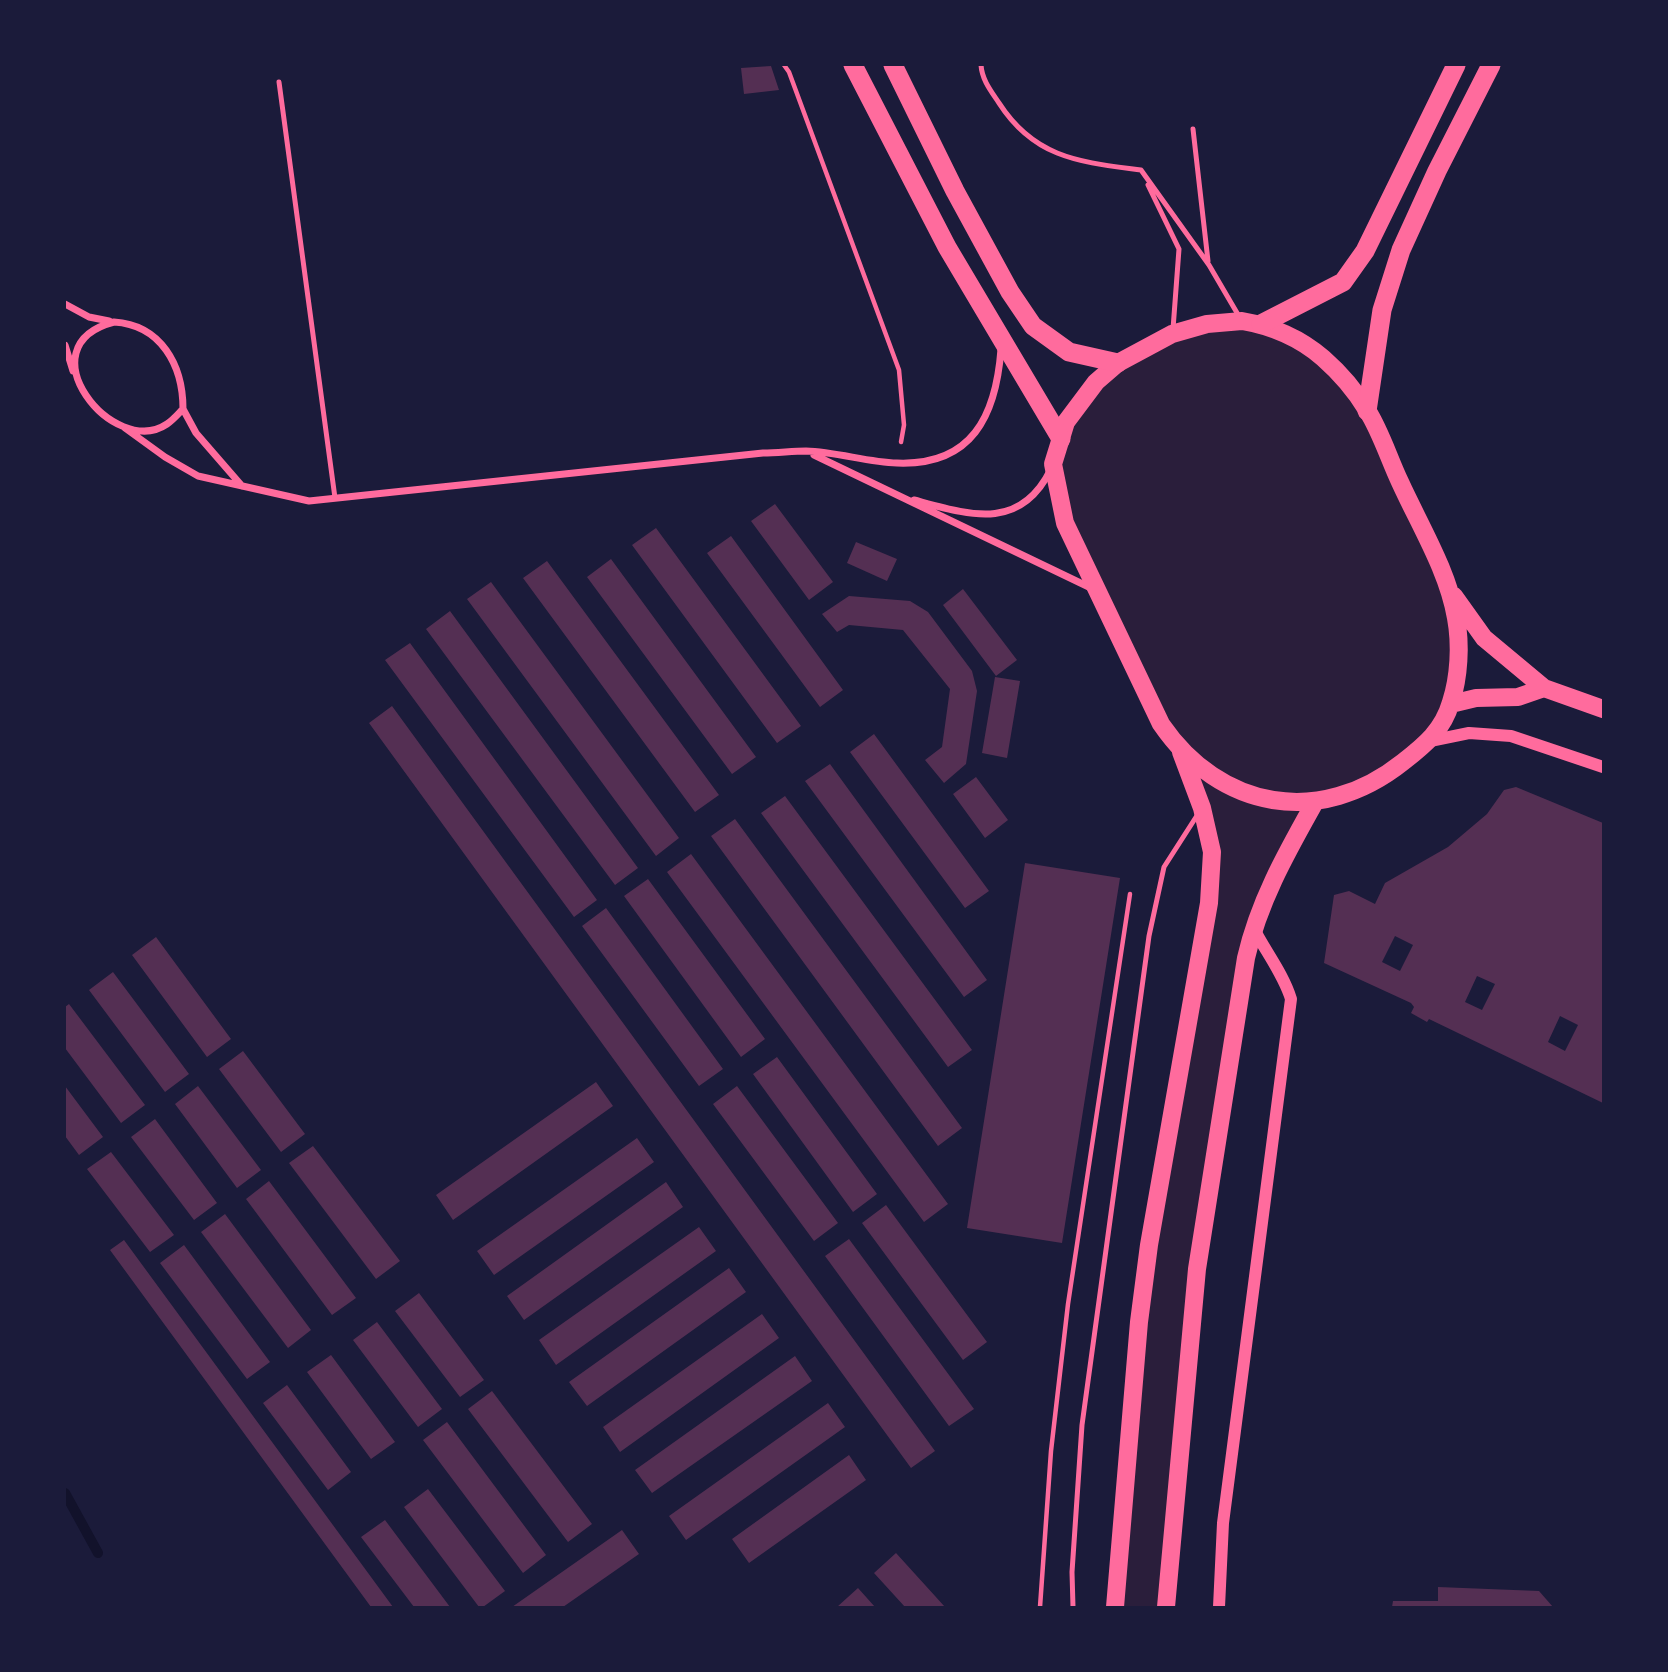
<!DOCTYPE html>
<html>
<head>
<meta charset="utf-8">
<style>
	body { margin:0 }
	#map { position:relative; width:1668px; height:1672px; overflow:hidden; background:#1b1b3a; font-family:Signika,sans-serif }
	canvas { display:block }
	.frame { position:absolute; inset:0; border:66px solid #1b1b3a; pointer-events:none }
</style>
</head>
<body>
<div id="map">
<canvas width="1668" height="1672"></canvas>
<div class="frame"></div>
</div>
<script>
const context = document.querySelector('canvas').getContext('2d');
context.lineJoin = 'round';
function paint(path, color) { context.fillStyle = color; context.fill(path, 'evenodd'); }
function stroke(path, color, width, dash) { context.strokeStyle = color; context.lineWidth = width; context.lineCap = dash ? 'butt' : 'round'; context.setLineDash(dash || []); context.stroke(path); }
paint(new Path2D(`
	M1207,324L1293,337L1367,411L1457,621L1451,704L1376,783L1314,802L1253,927L1197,1269L1166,1607H1115L1139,1322L1209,903L1202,808L1065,523L1053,465L1096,382Z`), '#2a1e3b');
stroke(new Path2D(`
	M65,1493L98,1553`), '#12122b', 10);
paint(new Path2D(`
	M771,66L779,90L744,94L741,68Z
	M775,504L833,582L809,600L751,521Z
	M656,528L801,726L777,743L632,545Z
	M731,536L843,690L820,707L707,553Z
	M856,542L897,559L887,581L847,563Z
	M611,559L756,757L732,774L587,577Z
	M547,561L719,795L695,812L523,578Z
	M491,582L679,838L656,856L467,599Z
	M963,589L1017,660L996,676L943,605Z
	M849,596L910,601L928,612L972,671L977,691L966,764L944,783L925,760L942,747L950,689L903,630L849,625L837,632L822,614Z
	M450,611L638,868L615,885L426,629Z
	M410,643L597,900L574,917L385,660Z
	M995,677L1020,681L1007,758L982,753Z
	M392,706L935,1451L911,1468L369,723Z
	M874,734L989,891L965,908L850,752Z
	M830,764L987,980L964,997L805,781Z
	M976,777L1008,820L985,838L953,794Z
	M1516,787L1603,823V1103L1429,1019L1427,1022L1411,1013L1414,1007L1411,1003L1324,963L1334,895L1349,891L1375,904L1385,883L1448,847L1487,814L1504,790ZM1395,936L1413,945L1400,971L1382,962ZM1477,976L1495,984L1482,1010L1465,1002ZM1560,1016L1578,1025L1565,1051L1548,1042Z
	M785,796L972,1050L948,1067L761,813Z
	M735,819L962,1128L938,1146L711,836Z
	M691,854L948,1204L924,1222L667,872Z
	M1025,863L1120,878L1062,1243L967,1228Z
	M648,879L765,1039L741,1057L624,896Z
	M606,908L723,1069L699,1086L582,926Z
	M156,937L231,1039L207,1057L132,955Z
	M113,972L189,1074L165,1092L89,990Z
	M69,1004L145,1105L121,1123L65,1048V1007Z
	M243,1051L305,1134L281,1152L219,1069Z
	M777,1057L877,1194L853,1212L753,1074Z
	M596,1082L613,1106L453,1220L436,1195Z
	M65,1086L103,1137L79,1155L65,1136Z
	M198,1086L261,1170L237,1188L175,1104Z
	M737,1086L838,1223L814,1241L713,1104Z
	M155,1119L217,1203L194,1220L131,1137Z
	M637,1138L654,1162L494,1275L477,1251Z
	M313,1146L400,1261L376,1279L289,1163Z
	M111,1152L174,1235L150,1252L87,1169Z
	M269,1181L356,1298L332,1315L246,1199Z
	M666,1182L683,1207L524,1320L507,1296Z
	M886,1205L987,1342L963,1360L862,1223Z
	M225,1214L311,1330L288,1348L201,1232Z
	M699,1227L716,1251L556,1365L539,1340Z
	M849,1239L974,1409L949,1426L825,1256Z
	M124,1240L393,1607H371L110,1250Z
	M184,1245L270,1362L247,1379L160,1263Z
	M729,1268L746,1292L587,1406L569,1382Z
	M419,1293L484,1380L460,1397L395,1311Z
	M762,1314L779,1338L620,1452L603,1427Z
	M377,1322L442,1409L418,1427L353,1340Z
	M331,1355L395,1442L371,1459L307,1372Z
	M795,1356L812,1381L652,1493L635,1470Z
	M287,1385L351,1472L328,1490L263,1403Z
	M492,1391L592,1524L568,1542L468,1409Z
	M828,1403L845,1427L686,1540L669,1516Z
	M447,1422L546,1555L523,1573L423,1440Z
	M849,1455L866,1480L749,1563L732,1539Z
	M428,1489L505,1591L483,1607H479L404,1507Z
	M385,1520L450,1607H414L361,1537Z
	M622,1530L639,1554L563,1607H512Z
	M896,1553L945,1607H905L874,1573Z
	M1438,1587L1539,1591L1553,1607H1392L1393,1601H1438Z
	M858,1588L875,1607H837Z`), '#542f53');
stroke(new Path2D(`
	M784,65L789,72L899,370L904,425L901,442
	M1040,1607L1051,1451L1068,1304L1130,894`), '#ff6b9d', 4.5);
stroke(new Path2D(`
	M981,65C982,80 991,91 999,103C1035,159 1081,162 1141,170L1209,265L1240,318
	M279,82L335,498
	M1193,129L1208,261
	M1148,185L1179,249L1173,329
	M1073,1607L1072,1572L1082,1425L1149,936L1164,867L1198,814`), '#ff6b9d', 5);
stroke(new Path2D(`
	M65,304L89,317L109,321
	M114,322C161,325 183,365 183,409C178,414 173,420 167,424C114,460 22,346 114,322Z
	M65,345L73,371
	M183,409L196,433L242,486
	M125,428L165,457L198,476L309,501L763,453C778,453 792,451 806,451C837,452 867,462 897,463C972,466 996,416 1001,349
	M814,455L1093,589
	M914,500C970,515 1020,532 1051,469`), '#ff6b9d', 7);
stroke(new Path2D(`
	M1430,741L1469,733L1511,736L1603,767
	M1219,1607L1223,1523L1291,999C1283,973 1265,951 1253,927`), '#ff6b9d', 12);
stroke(new Path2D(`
	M1242,321C1271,326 1300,338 1323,358C1339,372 1356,392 1367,410C1381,432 1389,459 1400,482C1420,526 1448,571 1456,618C1461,645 1459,677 1451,702C1443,730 1425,745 1403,762C1320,828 1220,810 1161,724L1065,523L1053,464L1066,422L1096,382L1118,363L1172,334L1207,324Z
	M1454,596L1484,638L1544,688L1603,709
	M1451,704L1476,698L1518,697L1544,688
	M1115,1607L1139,1322L1149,1245L1209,903L1212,852L1202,808L1181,752
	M1166,1607L1197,1269L1246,958C1259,901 1287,852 1315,802`), '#ff6b9d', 18);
stroke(new Path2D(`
	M853,65L947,247L1061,439
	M893,65L955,191L1010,292L1033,326L1069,352L1118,363
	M1261,324L1343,282L1365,251L1456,65
	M1367,411L1382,310L1401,250L1437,171L1491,65`), '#ff6b9d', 19);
</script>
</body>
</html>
